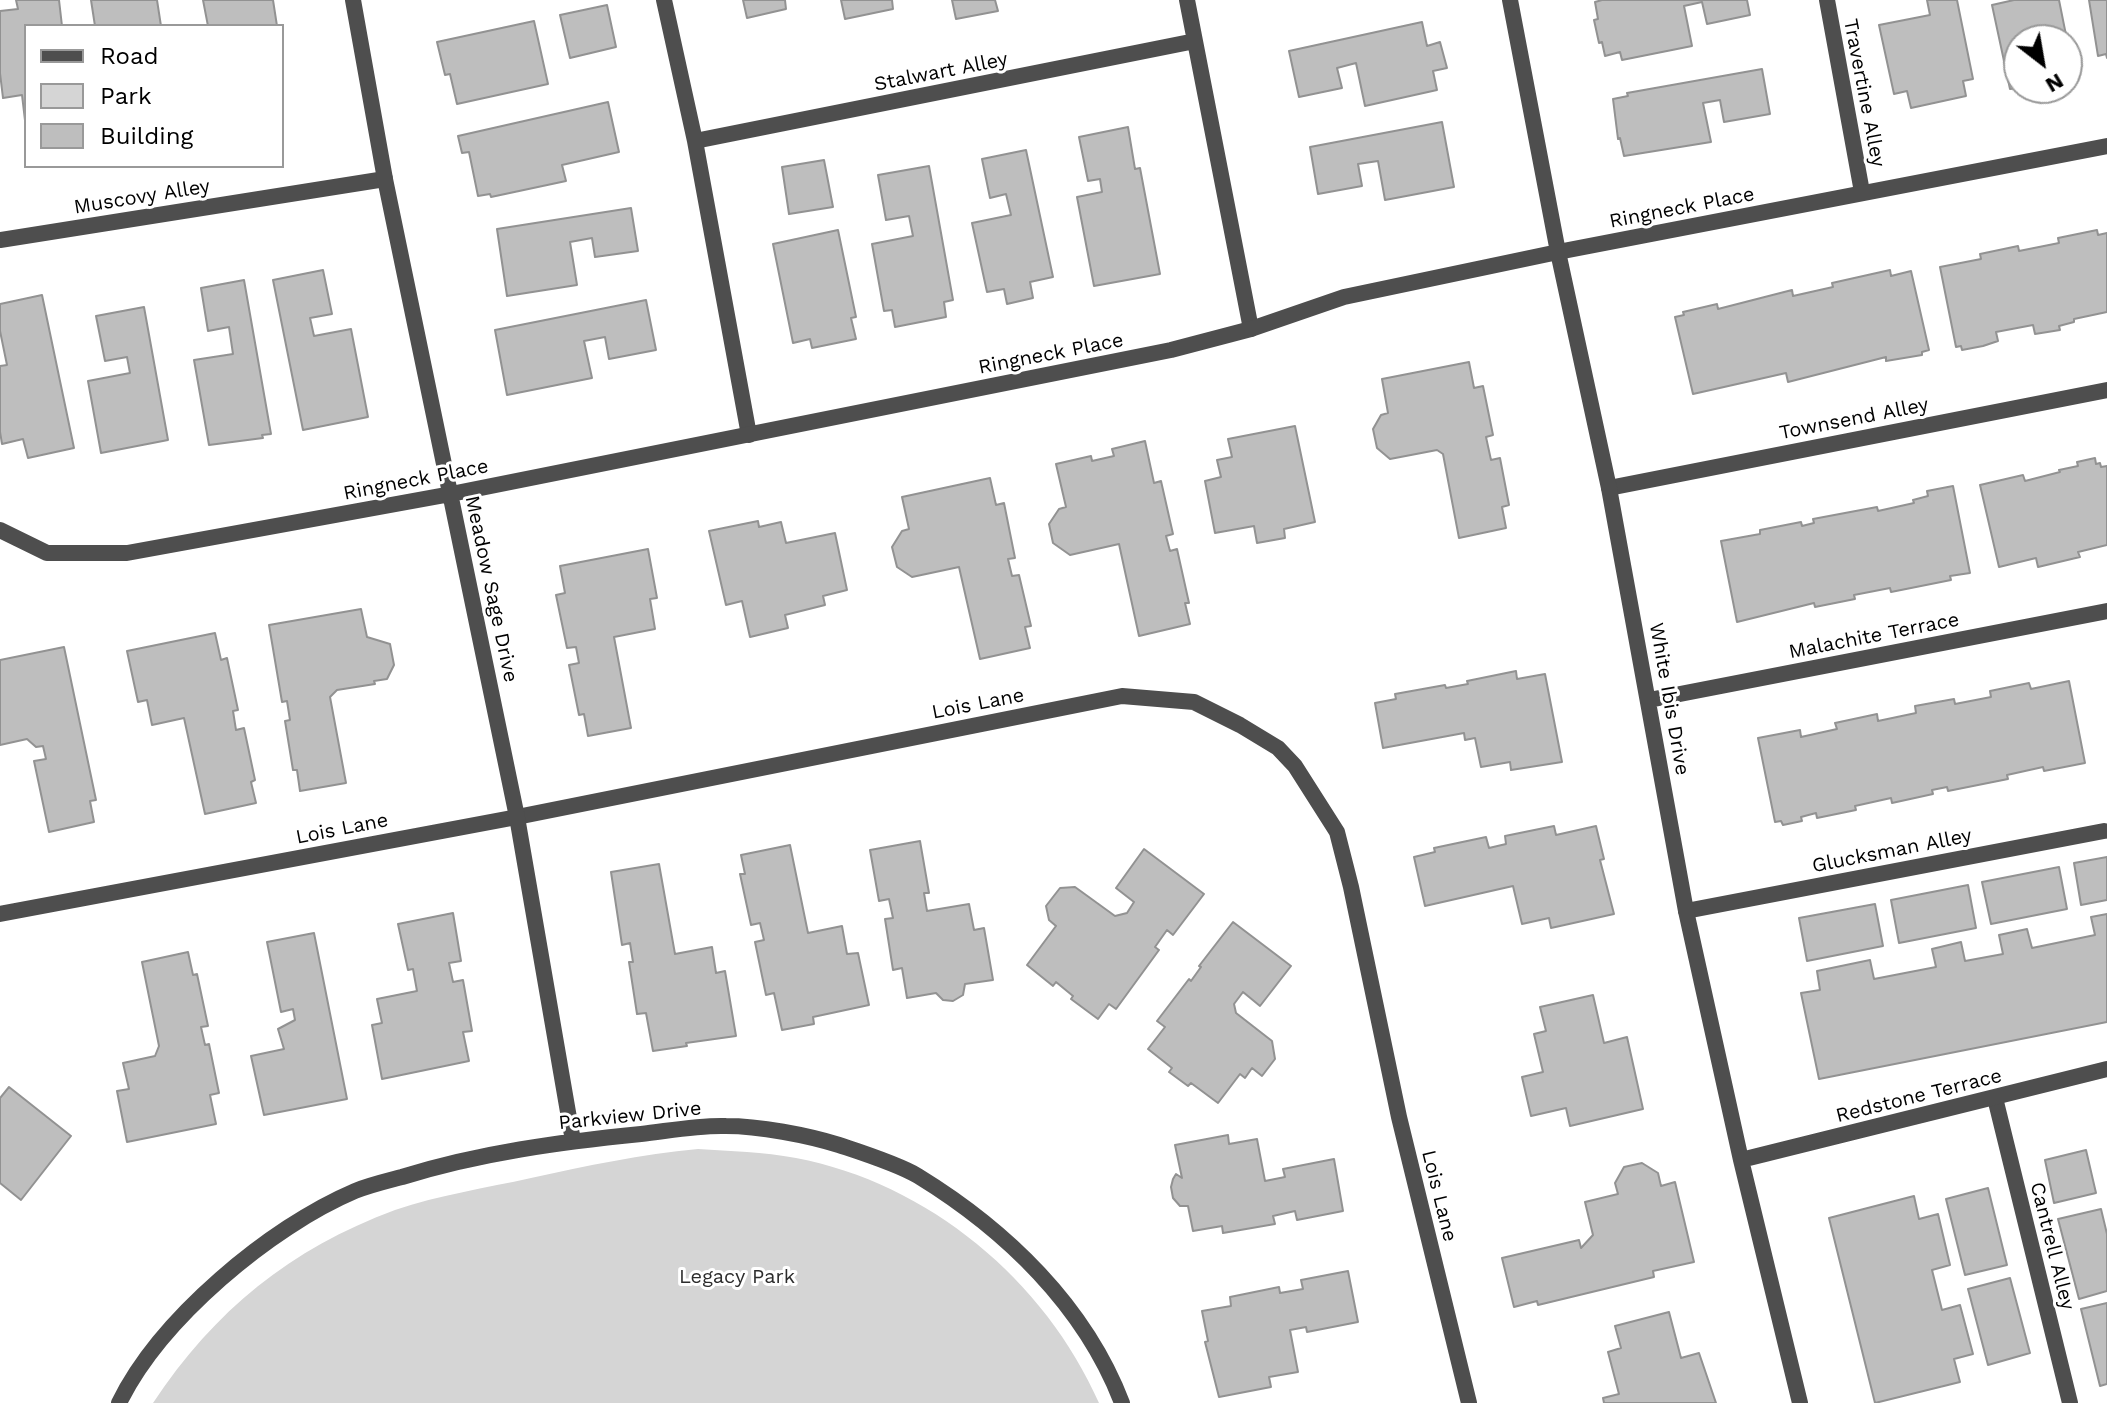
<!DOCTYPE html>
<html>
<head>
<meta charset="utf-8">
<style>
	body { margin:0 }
	#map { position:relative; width:2107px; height:1403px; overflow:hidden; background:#fff; font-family:"Work Sans",sans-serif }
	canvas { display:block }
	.legend { position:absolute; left:24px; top:24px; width:260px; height:144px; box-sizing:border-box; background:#fff; border:2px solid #999; margin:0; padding:10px 14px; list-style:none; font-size:24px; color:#000 }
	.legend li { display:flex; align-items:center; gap:16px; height:40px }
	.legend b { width:40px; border:2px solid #999 }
	.north { position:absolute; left:2003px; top:24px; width:80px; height:80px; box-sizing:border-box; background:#fff; border:2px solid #999; border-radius:50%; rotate:149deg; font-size:22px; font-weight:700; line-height:32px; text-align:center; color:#000 }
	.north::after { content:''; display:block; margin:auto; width:28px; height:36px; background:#000; clip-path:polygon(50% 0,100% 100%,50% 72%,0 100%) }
</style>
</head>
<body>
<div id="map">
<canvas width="2107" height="1403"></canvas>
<ul class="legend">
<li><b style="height:10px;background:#4e4e4e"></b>Road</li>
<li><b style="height:22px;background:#d5d5d5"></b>Park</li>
<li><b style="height:22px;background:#bebebe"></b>Building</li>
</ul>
<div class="north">N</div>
</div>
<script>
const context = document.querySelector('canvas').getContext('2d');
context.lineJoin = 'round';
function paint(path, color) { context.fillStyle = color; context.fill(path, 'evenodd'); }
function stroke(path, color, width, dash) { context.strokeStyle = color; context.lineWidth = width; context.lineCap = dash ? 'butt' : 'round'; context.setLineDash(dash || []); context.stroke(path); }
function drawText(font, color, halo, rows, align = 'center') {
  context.font = font + ' "Work Sans",sans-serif'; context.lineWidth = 6; context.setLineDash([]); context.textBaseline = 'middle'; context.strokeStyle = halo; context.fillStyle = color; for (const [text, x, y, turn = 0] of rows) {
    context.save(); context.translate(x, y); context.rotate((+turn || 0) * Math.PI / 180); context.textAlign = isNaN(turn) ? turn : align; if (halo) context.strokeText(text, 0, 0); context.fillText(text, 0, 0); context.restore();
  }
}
paint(new Path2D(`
	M698,1149C731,1151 763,1152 796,1158C928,1183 1045,1280 1099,1403H153C215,1310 290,1249 395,1210C439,1195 486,1188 531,1178C587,1166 641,1154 698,1149Z`), '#d5d5d5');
const building = new Path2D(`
	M16,0H59L62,26H26V129L22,95L3,98L0,73V11L18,9Z
	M91,0H157L161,26H95Z
	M203,0H273L277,26H208Z
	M743,0H785L786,9L747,18Z
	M841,0H892L893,9L845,19Z
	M952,0H995L998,11L956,19Z
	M1602,0H1747L1750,15L1707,24L1702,2L1684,6L1692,46L1622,60L1620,52L1605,56L1602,42L1599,43L1594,20L1598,19L1595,2Z
	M1927,0H1957L1973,79L1963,81L1966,96L1911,108L1907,91L1894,94L1879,25L1930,15Z
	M2014,0H2059L2071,60L2067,61V40H2019V88L2010,89L1992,5Z
	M2089,0H2107V58L2106,54L2098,56Z
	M607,5L616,47L570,58L560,15Z
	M534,21L548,84L457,104L450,74L445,75L437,42Z
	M1422,22L1427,46L1440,42L1447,68L1433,71L1437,90L1365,106L1356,63L1337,68L1342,88L1299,97L1289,51Z
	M1762,69L1770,114L1724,122L1720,100L1703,103L1711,142L1624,156L1620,138L1618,139L1613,99L1628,96L1627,93Z
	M608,102L619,152L562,165L566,181L491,197L490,194L478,196L469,152L462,153L458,136Z
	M1442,122L1454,187L1385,200L1378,161L1358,164L1362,186L1318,194L1310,147Z
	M1128,127L1135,169L1140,168L1160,274L1094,286L1077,197L1102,192L1100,179L1088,181L1079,137Z
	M1026,150L1053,277L1030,282L1033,298L1007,304L1004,289L987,292L972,223L1011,215L1006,194L990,198L982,159Z
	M824,160L833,207L789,214L782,167Z
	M929,166L953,300L944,302L946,317L895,327L892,310L884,311L872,244L913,236L909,216L886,220L878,175Z
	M631,208L638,251L595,257L592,238L570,242L577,285L507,296L497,229Z
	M838,230L856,317L851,318L856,339L812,348L810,339L793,343L773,244Z
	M2097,230L2098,235L2107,233V312L2074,319V322L2059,326L2060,330L2035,334L2033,325L1996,332L1998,341L1983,346L1962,350L1961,346L1956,347L1940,267L1981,259L1980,254L2018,246L2019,251L2059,243L2058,238Z
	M323,270L332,314L310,318L314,336L351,329L368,417L303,430L273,280Z
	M1890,270L1891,276L1911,271L1929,350L1922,352V355L1886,361V357L1788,382L1786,373L1693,394L1675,317L1684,315L1683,312L1717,304L1718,309L1792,290L1793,296L1833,287L1832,283Z
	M244,280L271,434L262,435L263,438L209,445L194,360L233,354L229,327L208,331L201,288Z
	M42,295L74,448L28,458L23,439L2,444L0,432V366L7,365L0,331V304Z
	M646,300L656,350L609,359L605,337L584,341L592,378L507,395L495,330Z
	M144,307L168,440L101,453L88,381L130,373L127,357L105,361L96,316Z
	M1469,362L1474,388L1483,386L1493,435L1486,437L1491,460L1500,458L1509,505L1502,507L1506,528L1459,538L1443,454L1437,450L1390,459L1377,448L1373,429L1381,415L1388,413L1382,379Z
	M1295,426L1315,522L1284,529L1285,538L1257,543L1254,526L1215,533L1205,481L1221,477L1217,460L1232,457L1228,439Z
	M1145,441L1154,483L1161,481L1173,534L1166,536L1170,551L1177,549L1189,603H1185L1190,624L1139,636L1119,544L1070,555L1053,543L1049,524L1059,509L1066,507L1056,464L1091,456L1092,461L1114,456L1112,449Z
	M2095,458L2096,464L2100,463L2101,467L2107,466V545L2078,552L2080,557L2038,567L2036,558L1999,567L1980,485L2023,475L2025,481L2060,472L2059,470L2078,466L2077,462Z
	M990,478L996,505L1004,503L1015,558L1008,559L1012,576L1019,575L1031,626L1025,627L1030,648L980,659L959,567L912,577L897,567L892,547L902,531L909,529L902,497Z
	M1953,486L1970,573L1950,576L1951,580L1891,592L1890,588L1854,595L1855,599L1815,607L1814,603L1737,622L1721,541L1760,534V530L1801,522L1802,526L1814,523L1813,519L1877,507L1878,511L1914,503L1913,500L1928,496L1927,491Z
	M758,521L759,527L781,522L786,543L835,533L847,590L823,596L825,605L785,615L788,628L750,637L742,601L726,605L709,531Z
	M648,549L657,598L650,599L655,629L614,637L631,728L588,736L584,714L579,715L569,665L579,663L576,647L567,648L556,595L565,593L560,566Z
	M361,609L367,637L390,644L394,665L387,679L374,681L375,684L337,690L330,697L346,783L300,791L297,770H293L285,721L290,720L287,701L282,702L269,625Z
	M215,633L221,660L227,658L238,710L233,711L236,730L244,728L255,780L251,782L256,803L205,814L184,718L152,725L147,700L138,702L127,651Z
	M64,647L96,800L90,801L94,822L49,832L34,761L46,759L43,746L36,747L27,739L0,745V660Z
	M1516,671L1517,679L1545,674L1562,762L1511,770L1510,762L1481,767L1475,738L1465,740L1464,733L1383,748L1375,703L1396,699L1395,694L1445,685L1446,688L1468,684L1467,681Z
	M2069,681L2085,763L2044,771L2043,767L2007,775L2008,779L1948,791L1947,787L1932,790L1933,794L1892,803L1891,798L1855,806L1856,810L1817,818L1816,813L1801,817L1802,821L1783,825L1781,821L1775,822L1758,738L1800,730L1801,737L1837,729L1835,723L1877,714L1878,721L1916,713L1915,706L1954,699L1955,704L1991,697L1990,691L2029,683L2031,689Z
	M1554,826L1556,835L1596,826L1604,859L1600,860L1614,914L1551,928L1549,918L1522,924L1513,886L1425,906L1414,857L1435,852L1434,848L1486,837L1489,848L1506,844L1505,836Z
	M920,841L929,893H924L927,911L969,904L974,930L984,928L993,980L965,984L963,995L953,1001L943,1000L936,993L907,998L902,968L893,970L885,919L893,918L889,899L879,901L870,850Z
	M790,845L808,933L842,926L847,954L858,953L869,1005L813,1017L814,1024L782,1030L774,993L766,995L755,942L764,940L760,923L751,925L740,874H745L741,855Z
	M1144,849L1204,894L1173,935L1167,930L1155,947L1159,950L1116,1009L1109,1004L1098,1019L1071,999L1073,996L1056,982L1053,986L1027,965L1056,926L1049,920L1046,906L1060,888L1075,887L1115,916L1127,913L1134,902L1116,888Z
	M2107,857V900L2081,905L2074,863Z
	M659,864L675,954L712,947L716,973L725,971L736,1036L686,1043L687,1046L653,1051L646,1013L637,1014L629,962H633L630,943L622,945L611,872Z
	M2059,867L2067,909L1991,924L1982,882Z
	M1968,885L1976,928L1899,943L1891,900Z
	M1875,904L1883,946L1807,961L1799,918Z
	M453,913L461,961L449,963L453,982L463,980L472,1031L463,1032L469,1061L382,1079L372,1025L382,1023L377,999L417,991L413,969L408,970L398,924Z
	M2107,914V1022L1819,1079L1801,993L1820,990L1817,971L1870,960L1874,979L1936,967L1932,949L1961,942L1965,961L2003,954L1999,935L2027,929L2032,948L2095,935L2091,917Z
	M1233,922L1291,966L1260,1006L1243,992L1234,1004L1236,1013L1272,1041L1275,1059L1262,1076L1252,1068L1245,1078L1240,1074L1218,1103L1191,1083L1188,1086L1169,1072L1172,1068L1148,1049L1165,1027L1157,1021L1189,979L1191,981L1201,967L1199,966Z
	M314,933L347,1099L264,1115L251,1056L284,1049L278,1029L295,1020L293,1009L281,1012L267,942Z
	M188,952L193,975L197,974L208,1026L201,1027L205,1045L209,1044L219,1093L210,1095L216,1124L127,1142L117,1091L129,1089L123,1063L155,1056L159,1046L142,962Z
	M1593,995L1604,1043L1627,1037L1643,1109L1570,1126L1566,1108L1531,1116L1522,1077L1543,1072L1534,1034L1546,1031L1540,1007Z
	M9,1087L71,1136L21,1200L0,1183V1098Z
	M1228,1135L1229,1144L1257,1139L1265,1181L1285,1177L1283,1169L1334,1159L1343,1211L1297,1220L1295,1211L1273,1216L1275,1224L1223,1233L1222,1226L1193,1231L1188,1206H1180L1173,1198L1171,1187L1173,1179L1176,1174L1182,1178L1175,1145Z
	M2086,1150L2096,1193L2054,1203L2045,1160Z
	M1642,1163L1658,1173L1661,1186L1675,1182L1694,1262L1653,1271L1654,1277L1538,1305L1537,1301L1514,1307L1502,1258L1579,1240L1581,1248L1593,1235L1585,1202L1618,1194L1615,1183L1624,1167Z
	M1988,1188L2007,1265L1965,1275L1946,1199Z
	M1914,1196L1919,1219L1938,1214L1950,1265L1932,1270L1942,1310L1960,1305L1973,1354L1954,1359L1960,1382L1875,1403L1829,1218Z
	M2101,1209L2107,1234V1291L2079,1299L2058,1219Z
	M1348,1271L1358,1322L1307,1332L1306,1327L1290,1330L1298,1372L1269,1377L1271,1387L1219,1397L1205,1342L1208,1341L1202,1311L1231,1306L1230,1297L1279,1287L1280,1293L1303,1289L1301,1280Z
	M2010,1278L2030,1353L1988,1365L1968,1289Z
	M2107,1303V1384L2100,1386L2081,1309Z
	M1669,1312L1681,1358L1699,1353L1716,1403H1604L1603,1398L1619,1394L1608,1352L1621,1348L1615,1326Z`);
paint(building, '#bebebe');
stroke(building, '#929292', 2);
stroke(new Path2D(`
	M664,0L695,141L749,435
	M1187,0L1251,329
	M1827,0L1862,192
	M695,141L1195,41
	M0,240L385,179
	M1609,488L2107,390
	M1686,911L2104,831
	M0,914L517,817L1122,696L1194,702L1240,725L1278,748L1295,766L1337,832L1351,887L1399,1117L1469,1403
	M1995,1098L2070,1403`), '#4e4e4e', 16);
stroke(new Path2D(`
	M353,0L385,179L517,817L573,1141
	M1510,0L1558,252L1609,488L1686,911L1741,1160L1800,1403
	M0,530L47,553H127L451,494L1171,350L1251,329L1344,297L1558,252L2107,146
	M1649,700L2107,611
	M1741,1160L2107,1069
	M119,1403C160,1319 270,1227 355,1191C370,1185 387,1181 402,1177C479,1153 560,1142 641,1134C668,1131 698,1125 726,1126C759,1126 807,1135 839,1145C863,1153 898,1164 918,1176C1006,1230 1085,1306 1122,1403`), '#4e4e4e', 16);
drawText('20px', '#000', '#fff', [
	["Stalwart Alley",941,72,-11],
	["Travertine Alley",1864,93,79],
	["Muscovy Alley",142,197,-9],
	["Ringneck Place",1682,208,-11],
	["Ringneck Place",1051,354,-11],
	["Townsend Alley",1854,419,-11],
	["Ringneck Place",416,480,-11],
	["Meadow Sage Drive",491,589,78],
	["Malachite Terrace",1874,636,-11],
	["White Ibis Drive",1669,699,80],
	["Lois Lane",978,704,-11],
	["Lois Lane",342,829,-11],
	["Glucksman Alley",1892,851,-11],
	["Redstone Terrace",1919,1096,-14],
	["Parkview Drive",630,1116,-6],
	["Lois Lane",1439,1196,76],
	["Cantrell Alley",2052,1246,76]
]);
drawText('20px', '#2c2c2c', '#fff', [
	["Legacy Park",737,1277]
]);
</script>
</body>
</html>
